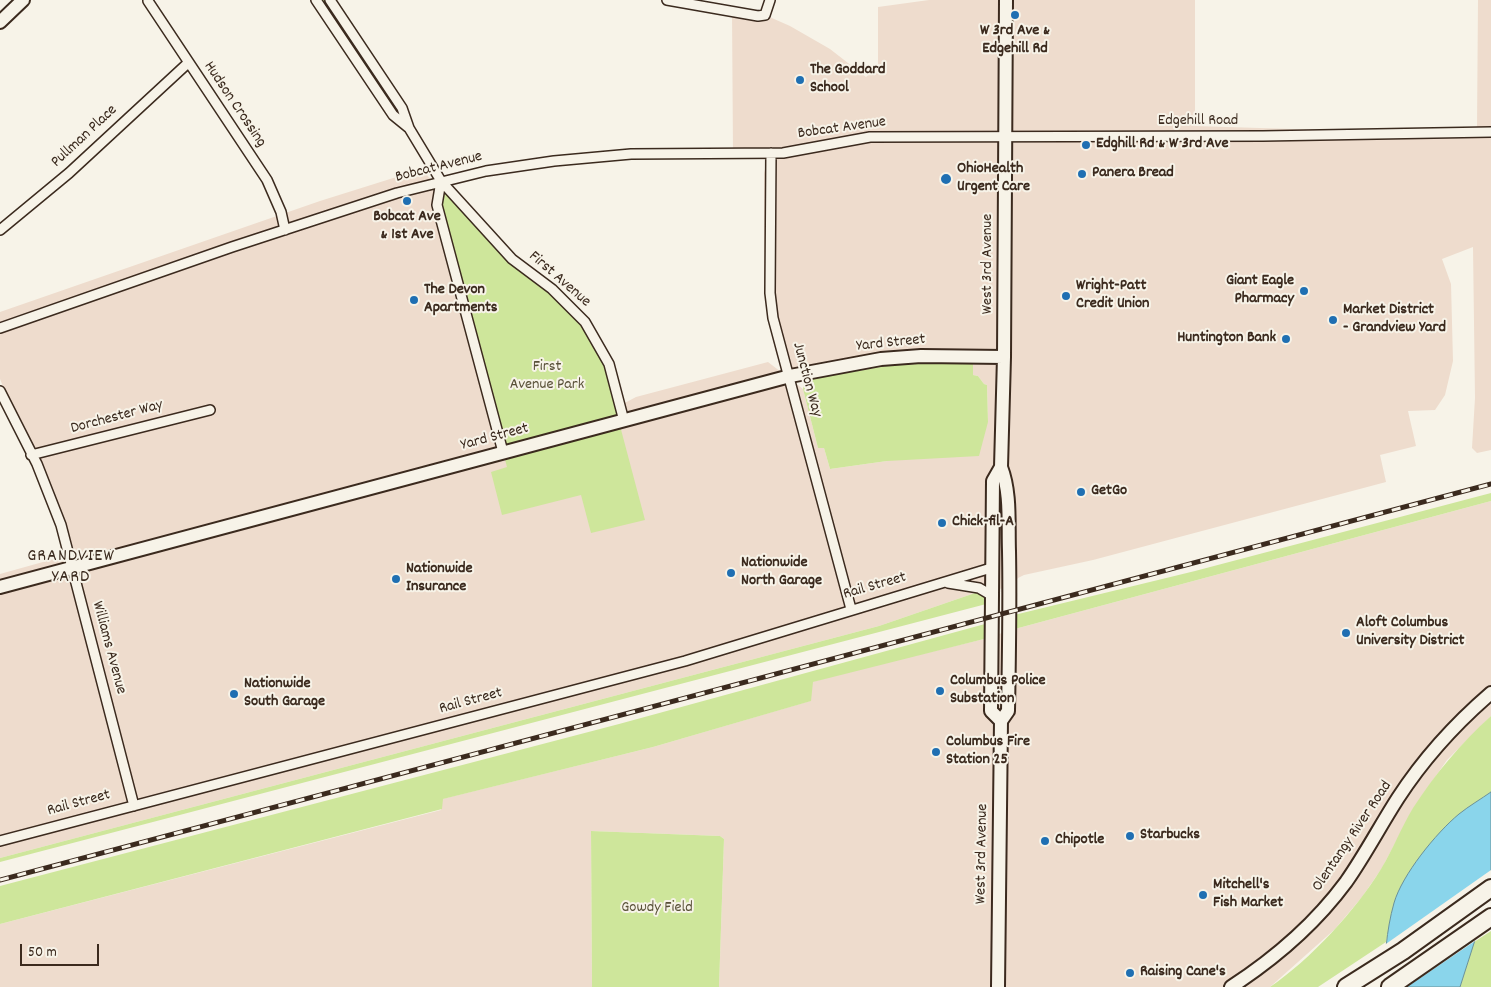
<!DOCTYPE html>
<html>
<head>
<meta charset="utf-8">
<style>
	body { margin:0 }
	#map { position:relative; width:1491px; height:987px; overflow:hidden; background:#f7f3e8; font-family:Dekko,sans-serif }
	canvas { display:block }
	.scale { position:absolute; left:20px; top:944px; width:79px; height:22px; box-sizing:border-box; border:2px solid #3b2a1e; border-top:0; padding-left:6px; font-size:15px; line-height:18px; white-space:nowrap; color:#3b2a1e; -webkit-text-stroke:4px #f7f3e8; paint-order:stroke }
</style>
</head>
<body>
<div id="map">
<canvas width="1491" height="987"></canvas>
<div class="scale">50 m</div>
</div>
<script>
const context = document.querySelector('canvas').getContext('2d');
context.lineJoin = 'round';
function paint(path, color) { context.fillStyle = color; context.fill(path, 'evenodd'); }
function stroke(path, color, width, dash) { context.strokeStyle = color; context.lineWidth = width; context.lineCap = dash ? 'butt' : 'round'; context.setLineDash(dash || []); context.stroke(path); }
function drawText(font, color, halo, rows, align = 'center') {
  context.font = font + ' Dekko,sans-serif'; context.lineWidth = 4; context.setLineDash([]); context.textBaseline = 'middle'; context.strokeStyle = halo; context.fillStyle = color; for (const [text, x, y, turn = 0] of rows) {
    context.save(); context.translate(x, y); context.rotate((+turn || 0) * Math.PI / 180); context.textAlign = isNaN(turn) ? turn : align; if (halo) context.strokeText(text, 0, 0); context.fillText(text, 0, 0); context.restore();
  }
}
paint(new Path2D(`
	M929,0H1195V126L1324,130L1477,128L1478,0H1491V450L1477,453L1472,448L1475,398L1473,247L1442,259L1451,284L1453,361L1445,395L1435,410L1408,411L1416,446L1380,455L1386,482L1093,560L1024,575L1018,578L1014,585L985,593H975L879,626L0,858V574L68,555L29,450L0,379V312L320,201L422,169L619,406L636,397L768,362L803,389L818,448H824L830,469L887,461L988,422L987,385L984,384L978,376L973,375V362L891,365L805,380L777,356L768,320L764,287V173L769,155L733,153L732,12L765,15L790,26L830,49L866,77L878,66V7Z
	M1491,501V716L1447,760L1413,809L1382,868L1362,897L1335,929L1270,987H719L724,839L720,836L591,831L592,987H0V924L441,810L442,799L653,747L810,701L812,682L847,672L984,639L1011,630Z`), '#eedccd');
paint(new Path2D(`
	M316,0H330L402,108L409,128L393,115Z
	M441,181L480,222L585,322L616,388L619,422L645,520L591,533L581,495L502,515L491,472L507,467L437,205Z
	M973,362V375L978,376L984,384L987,385L988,422L979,456L887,461L830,469L824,448H818L803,389L805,380L892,365Z
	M1491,493V501L1011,630L1010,616L1195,571Z
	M975,593H985L990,603L0,862V858L879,626Z
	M985,624L984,639L813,682L811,701L653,747L443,799L442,809L0,924V886L619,724Z
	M1491,716V792L1459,815L1416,864L1395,902L1386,942L1318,987H1270C1310,960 1356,910 1381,869C1393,849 1401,828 1413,808C1435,774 1461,743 1491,716Z
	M591,831L720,836L724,839L719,987H592Z
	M1491,931V987H1460L1474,942Z`), '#cee69b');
const water = new Path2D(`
	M1491,792V890L1460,987H1383C1385,959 1386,931 1394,903C1402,875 1436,833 1459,814C1469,806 1481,799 1491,792Z`);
paint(water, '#8ad5eb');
stroke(water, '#6a9199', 1);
paint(new Path2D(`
	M1491,870V897L1478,939L1407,987H1381L1383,946Z`), '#f7f3e8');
const street = new Path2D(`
	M316,0L393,115L409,128
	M330,0L402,108L409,128L441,181L512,259L552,289L585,322L609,364L624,421
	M667,0L758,16L765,15L770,0
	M148,1L267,180L281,212L285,230
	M771,153L770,293L773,318L851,609
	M441,181L437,205L503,452
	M0,230L69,173L188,63
	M0,328L232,247L397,193L486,171L554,161L631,154L783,153L870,137L1263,136L1491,132
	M0,391L37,464L61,525L134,806
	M31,455L210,410
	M948,583L979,588L991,595
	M0,841L685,661L991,568`);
const secondary = new Path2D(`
	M0,22L23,0
	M1001,467L993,481L991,711L1001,721
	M0,587L790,376L881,359L921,356L1004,357
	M998,987L1001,721L1008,711C1009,658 1010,604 1009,551C1008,523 1011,493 1001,467L1004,357L1006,0
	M1231,987C1274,959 1315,924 1346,882C1365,855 1380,826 1398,798C1424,758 1455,724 1491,693`);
const highway = new Path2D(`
	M1346,987L1403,951L1491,888
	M1390,987L1491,917`);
stroke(street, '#3b2a1e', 12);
stroke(secondary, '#3b2a1e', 16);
stroke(highway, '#3b2a1e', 20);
stroke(street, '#f7f3e8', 9);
stroke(secondary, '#f7f3e8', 12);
stroke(highway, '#f7f3e8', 16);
const rail = new Path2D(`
	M0,880L1491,484`);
stroke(rail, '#3b2a1e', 5);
stroke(rail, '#f7f3e8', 3, [9]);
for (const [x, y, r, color] of [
	[1015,15,5,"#1f6fb2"],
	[800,80,5,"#1f6fb2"],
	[1086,145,5,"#1f6fb2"],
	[1082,174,5,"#1f6fb2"],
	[946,179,6,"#1f6fb2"],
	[407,201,5,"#1f6fb2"],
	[1304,291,5,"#1f6fb2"],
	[1066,296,5,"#1f6fb2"],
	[414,300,5,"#1f6fb2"],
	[1333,320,5,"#1f6fb2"],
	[1286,339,5,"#1f6fb2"],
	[1081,492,5,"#1f6fb2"],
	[942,523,5,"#1f6fb2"],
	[731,573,5,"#1f6fb2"],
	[396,579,5,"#1f6fb2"],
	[1346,633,5,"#1f6fb2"],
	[940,691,5,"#1f6fb2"],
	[234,694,5,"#1f6fb2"],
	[936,752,5,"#1f6fb2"],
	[1130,836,5,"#1f6fb2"],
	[1045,841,5,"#1f6fb2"],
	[1203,895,5,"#1f6fb2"],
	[1130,973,5,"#1f6fb2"]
]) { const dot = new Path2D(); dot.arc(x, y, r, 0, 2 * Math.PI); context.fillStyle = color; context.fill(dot); stroke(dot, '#f7f3e8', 2); }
drawText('bold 16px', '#3b2a1e', '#f7f3e8', [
	["W 3rd Ave &",1015,32,"center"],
	["Edgehill Rd",1015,50,"center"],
	["The Goddard",810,71],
	["School",810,89],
	["Edghill Rd & W 3rd Ave",1096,145],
	["OhioHealth",957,170],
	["Urgent Care",957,188],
	["Panera Bread",1092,174],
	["Bobcat Ave",407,218,"center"],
	["& 1st Ave",407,236,"center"],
	["Giant Eagle",1294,282,"right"],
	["Pharmacy",1294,300,"right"],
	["Wright-Patt",1076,287],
	["Credit Union",1076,305],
	["The Devon",424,291],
	["Apartments",424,309],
	["Market District",1343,311],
	["- Grandview Yard",1343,329],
	["Huntington Bank",1276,339,"right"],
	["GetGo",1091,492],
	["Chick-fil-A",952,523],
	["Nationwide",741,564],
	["North Garage",741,582],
	["Nationwide",406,570],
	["Insurance",406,588],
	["Aloft Columbus",1356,624],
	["University District",1356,642],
	["Columbus Police",950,682],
	["Substation",950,700],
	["Nationwide",244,685],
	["South Garage",244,703],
	["Columbus Fire",946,743],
	["Station 25",946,761],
	["Starbucks",1140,836],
	["Chipotle",1055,841],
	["Mitchell's",1213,886],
	["Fish Market",1213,904],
	["Raising Cane's",1140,973]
], 'left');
drawText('16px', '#3b2a1e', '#f7f3e8', [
	["Hudson Crossing",234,105,56],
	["Edgehill Road",1198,122],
	["Bobcat Avenue",842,129,-8],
	["Pullman Place",85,137,-43],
	["Bobcat Avenue",439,168,-14],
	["West 3rd Avenue",989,264,-90],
	["First Avenue",559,280,41],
	["Yard Street",891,344,-6],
	["Junction Way",806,380,75],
	["Dorchester Way",117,418,-15],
	["Yard Street",495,438,-15],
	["Rail Street",875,587,-16],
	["Williams Avenue",108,648,75],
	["Rail Street",471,702,-15],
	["Rail Street",79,804,-15],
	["Olentangy River Road",1353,837,-56],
	["West 3rd Avenue",983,854,-89]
]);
drawText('16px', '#585037', '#f7f3e8', [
	["First",547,368],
	["Avenue Park",547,386],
	["Gowdy Field",657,909]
]);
context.letterSpacing = '1px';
drawText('18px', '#3b2a1e', '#f7f3e8', [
	["GRANDVIEW",71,558],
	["YARD",71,579]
]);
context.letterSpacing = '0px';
</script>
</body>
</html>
